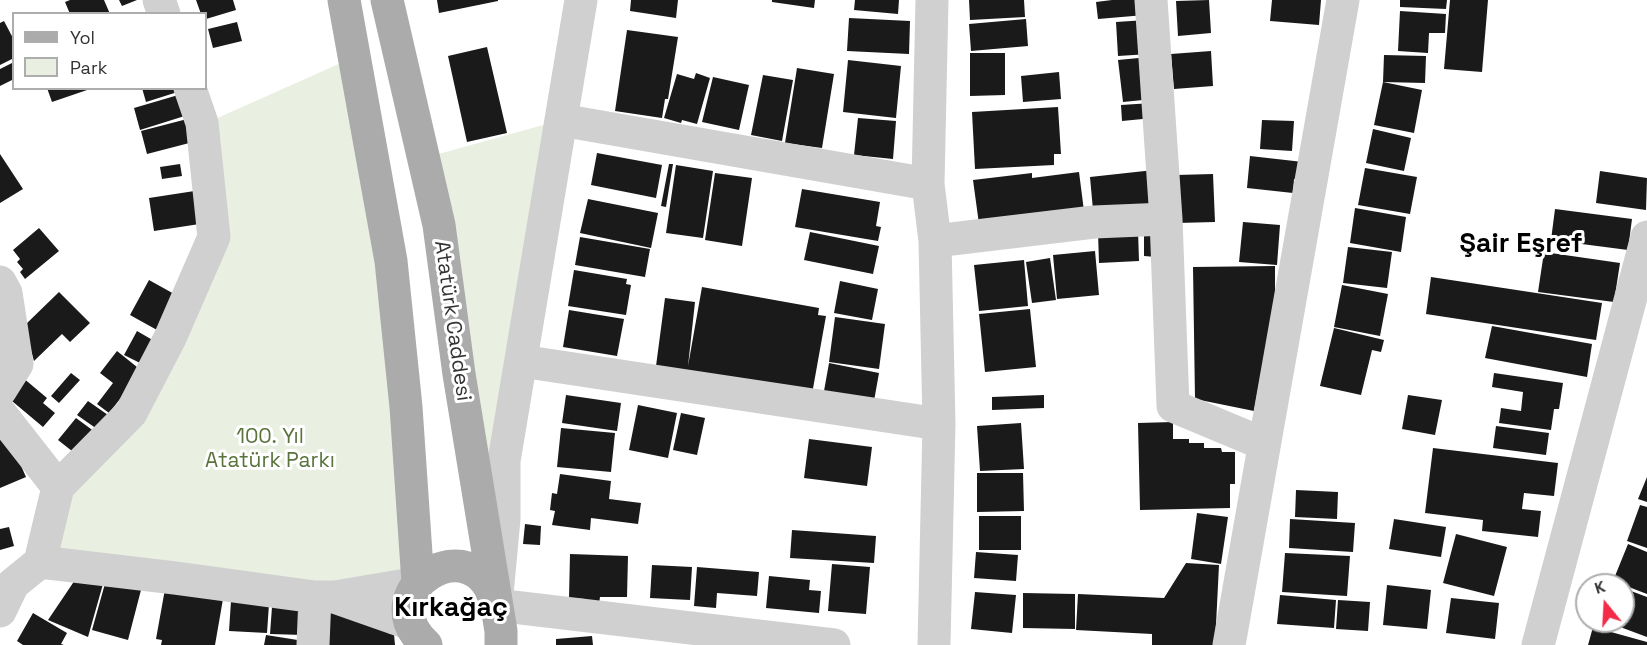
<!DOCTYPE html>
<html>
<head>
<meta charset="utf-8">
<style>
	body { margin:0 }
	#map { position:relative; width:1647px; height:645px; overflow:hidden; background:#fff; font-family:"Space Grotesk",sans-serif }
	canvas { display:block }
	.legend { position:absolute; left:12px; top:12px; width:195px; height:78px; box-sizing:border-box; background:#fff; border:2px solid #adadad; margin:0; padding:8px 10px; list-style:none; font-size:18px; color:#333 }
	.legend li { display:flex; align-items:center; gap:12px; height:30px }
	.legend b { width:30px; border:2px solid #adadad }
	.north { position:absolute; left:1575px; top:573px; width:60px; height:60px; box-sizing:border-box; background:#fff; border:2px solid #adadad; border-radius:50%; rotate:342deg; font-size:16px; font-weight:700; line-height:24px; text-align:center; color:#333 }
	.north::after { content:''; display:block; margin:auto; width:21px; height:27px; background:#f32b46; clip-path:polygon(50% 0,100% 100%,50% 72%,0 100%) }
</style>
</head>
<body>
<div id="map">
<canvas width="1647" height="645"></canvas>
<ul class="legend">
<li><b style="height:8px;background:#ababab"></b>Yol</li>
<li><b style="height:16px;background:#eaf0e1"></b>Park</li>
</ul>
<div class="north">K</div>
</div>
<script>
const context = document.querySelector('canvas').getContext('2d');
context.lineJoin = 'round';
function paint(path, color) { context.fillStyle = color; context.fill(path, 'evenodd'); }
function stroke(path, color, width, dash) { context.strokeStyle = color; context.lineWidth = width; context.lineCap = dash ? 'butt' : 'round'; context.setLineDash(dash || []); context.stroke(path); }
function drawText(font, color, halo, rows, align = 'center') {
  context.font = font + ' "Space Grotesk",sans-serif'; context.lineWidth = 6; context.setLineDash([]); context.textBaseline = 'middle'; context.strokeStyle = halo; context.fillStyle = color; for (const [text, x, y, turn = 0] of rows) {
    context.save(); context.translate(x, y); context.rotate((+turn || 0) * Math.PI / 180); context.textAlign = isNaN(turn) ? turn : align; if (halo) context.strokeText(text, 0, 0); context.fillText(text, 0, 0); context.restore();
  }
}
paint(new Path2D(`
	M352,58L416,581L335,595L43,560L59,488L132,415L217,238L204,124Z
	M561,120L496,605L424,158Z`), '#eaf0e1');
paint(new Path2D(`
	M70,0H104L110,14H70L65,2Z
	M119,0H137L122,6Z
	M196,0H233L236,10L206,19V14H201Z
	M437,0H498V1L439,13Z
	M631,0H678L676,18L630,11Z
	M772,0H815L814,8L772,2Z
	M855,0H899L898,14L854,10Z
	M969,0H1024L1025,17L970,20Z
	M1112,0H1144L1145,15L1098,19L1096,2Z
	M1209,0L1211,33L1178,36L1176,1Z
	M1272,0H1321L1319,25L1270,21Z
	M1400,0H1447L1446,9L1400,7Z
	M1450,0H1488L1482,72L1444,69Z
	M1400,11L1446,14L1445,33H1429L1428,53L1398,51Z
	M849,18L910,21L909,54L847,51Z
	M1026,19L1028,46L971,51L969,24Z
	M1146,20L1149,54L1118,56L1116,22Z
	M4,21L14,40V58L0,65V23Z
	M237,22L242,41L213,48L208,29Z
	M627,30L678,37L668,99H665L662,118L615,111Z
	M487,47L507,133L467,142L448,56Z
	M1211,51L1213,86L1174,89L1171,54Z
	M970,53H1005V95L970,96Z
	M1384,55L1426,56L1425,83L1383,82L1422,90L1414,133L1374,125L1383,82Z
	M1149,57L1153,99L1123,102L1118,60Z
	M848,60L901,66L896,118L843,112Z
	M14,62V79L0,86V69Z
	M797,68L834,74L822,148L785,143Z
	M1059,72L1061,99L1023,102L1021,76Z
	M696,73L710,78L697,124L682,120L681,123L664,118L677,74L694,79Z
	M763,75L793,80L782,141L751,135Z
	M713,77L749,85L739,130L702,122Z
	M47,88H90V89L52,102Z
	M142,88H187V89L146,102Z
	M185,93L191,114L140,130L134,108Z
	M1152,103L1153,118L1122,121L1121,105Z
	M1058,107L1061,154H1054V165L975,169L972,112Z
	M191,118L197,141L147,154L141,131Z
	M858,118L896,121L893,159L854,155Z
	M1262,120L1294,121L1292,151L1260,149Z
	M1373,129L1411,138L1404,171L1366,163Z
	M597,153L662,165L656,198L591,185Z
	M0,154L23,189L0,203Z
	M1250,156L1303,162L1301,180L1294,179L1293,193L1247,188Z
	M180,164L182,176L162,179L160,167Z
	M669,164H673L666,207L661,206Z
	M676,165L713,171L703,238L666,233Z
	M1365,168L1417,177L1410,214L1358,205Z
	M1154,170L1158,203L1093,210L1090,177Z
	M1600,171L1647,178L1646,210L1596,203Z
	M1079,172L1084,211L979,224L973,180L1032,173V178Z
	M715,173L752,178L742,246L705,240Z
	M1213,174L1215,222L1177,223L1176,175Z
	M802,189L880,202L876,226L881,227L878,241L795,227Z
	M201,190L206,223L154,231L149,198Z
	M588,199L658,213L651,248L580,233Z
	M1355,208L1406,217L1401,252L1350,243Z
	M1555,209L1632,219L1628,250L1551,240Z
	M1243,222L1280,225L1277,265L1239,262Z
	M39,228L59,251L25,279L20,272L23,269L17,262L20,259L13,250Z
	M1138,230L1139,261L1099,263L1098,232Z
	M810,232L879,246L873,274L804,260Z
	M1144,232H1155L1156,257L1144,256Z
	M580,237L650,249L645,277L575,265Z
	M1348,247L1392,252L1387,288L1343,283Z
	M1095,251L1099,295L1057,299L1053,255Z
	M1544,252L1620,263L1614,302L1538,292Z
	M1050,258L1056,300L1032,303L1026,262Z
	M1024,260L1028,306L979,311L974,265Z
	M1275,266V298L1254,411L1195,399L1193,267Z
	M574,270L627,279L626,284L631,285L626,315L568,306Z
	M1431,277L1602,303L1596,340L1426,314Z
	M149,280L176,295L157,330L130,315Z
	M840,281L878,289L872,320L834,313Z
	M1342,285L1388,294L1380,336L1334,327Z
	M702,287L819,308L818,315L826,316L812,394L656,366L665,298L695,302L688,366Z
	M59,292L90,323L70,342L62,334L34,361L24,326Z
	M1030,309L1036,367L985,372L979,314Z
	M569,310L624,319L617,356L563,347Z
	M835,317L885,324L879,369L829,362Z
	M1492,326L1592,344L1587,377L1485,358Z
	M1334,328L1384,340L1381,352L1372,350L1361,395L1320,386Z
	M137,331L156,342L144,365L124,355Z
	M117,351L142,371L109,413L97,404L113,383L100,373Z
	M829,363L879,373L874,401L824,391Z
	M71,373L80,380L59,403L51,396Z
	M1494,373L1563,383L1559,409H1554L1551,430L1499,423L1501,408L1521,411L1523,392L1492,387Z
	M22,377L47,398L43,403L55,413L43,427L6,396Z
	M566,395L621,403L617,431L562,423Z
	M1044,395V408L992,410V397Z
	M1408,395L1442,400L1435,435L1402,429Z
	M88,401L108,415L97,429L77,415Z
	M638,405L677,413L668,458L629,450Z
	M681,413L705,418L697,455L673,450Z
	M76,418L95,432L77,455L58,440Z
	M1173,422V439H1189V443H1204V448H1221L1222,452H1235V484H1230V508L1140,510L1138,423Z
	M1021,423L1024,469L980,471L977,426Z
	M1496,426L1549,433L1546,455L1493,448Z
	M561,428L615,433L611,472L557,467Z
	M8,436L26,477L0,488V439Z
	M809,439L872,447L867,486L804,478Z
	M1433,448L1558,463L1554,496L1524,493L1522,509L1541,511L1538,537L1482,531L1483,520L1425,513Z
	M977,473H1023L1024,511L977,512Z
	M560,474L611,481L609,499L641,503L638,524L591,518L590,530L552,525L555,511L550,510L552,493L557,494Z
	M1647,477V502L1638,499Z
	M1296,490L1338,492L1337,519L1295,517Z
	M1640,505L1647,507V548L1627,541Z
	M1197,513L1228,517L1221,564L1191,559Z
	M979,516H1021V550H979Z
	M1290,519L1355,523L1353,552L1289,548Z
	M1394,519L1446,527L1441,557L1389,549Z
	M525,524L541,526L540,545L523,544Z
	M9,527L14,546L0,550V529Z
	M792,530L876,536L874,563L790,558Z
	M1456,534L1507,547L1494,596L1443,583Z
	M1628,544L1647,552V594L1613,581Z
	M976,552L1018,555L1016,581L974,578Z
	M1285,553L1350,556L1347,596L1282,592Z
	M570,554L628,556L627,597H600L599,604L585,603V599L569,598Z
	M1186,563L1219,565L1215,645H1152V634L1076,630L1078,594L1164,598Z
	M832,564L870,567L866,614L828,611Z
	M652,565L692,567L690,600L650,598Z
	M697,567L759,572L757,596L717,593L716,608L694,606Z
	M769,576L810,580L809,590L821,591L819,613L766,608Z
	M77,577L103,584L88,637L48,620Z
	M106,580L141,590L128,640L92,630Z
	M1387,585L1431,590L1427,629L1383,625Z
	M1623,588L1647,597V637L1604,621H1623Z
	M165,589L223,599L215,645H161L162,640L156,639Z
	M975,592L1016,595L1012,633L971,629Z
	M1023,593L1075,594V629L1023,628Z
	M1280,595L1336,600L1334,628L1277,624Z
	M1451,598L1499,603L1495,639L1446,633Z
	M1338,600L1370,602L1368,631L1336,629Z
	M231,601L269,604L267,633L229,631Z
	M272,607L304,609L303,635L270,634Z
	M363,612L388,618L389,634H394L395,645H326L325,613Z
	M33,613L67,633L61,644L64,645H23L17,641Z
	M1593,627L1647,642V645H1588Z
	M266,635L304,641L303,645H264Z
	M592,636L593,645H556V639Z`), '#1a1a1a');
stroke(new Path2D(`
	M159,0L164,14
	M581,0L504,461V519L496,605L834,645
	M932,0L928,184L935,241L939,424L934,645
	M1151,0L1166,219L1173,406L1264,444
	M561,120L928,184
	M935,241L1094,222L1166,219
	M0,282L6,293L17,364L0,391
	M521,361L939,424
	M0,413L58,487
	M40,562L175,578L315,597H335L418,583
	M337,598L411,624
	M0,611L13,584L40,562L58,487L131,413L170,338L214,237L202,123L190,88
	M313,645L315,597
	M1229,645L1343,0
	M1538,645L1647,237`), '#d0d0d0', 33);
stroke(new Path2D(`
	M344,0L391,261L406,407L418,583
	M387,0L439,225L459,374L501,631V645
	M426,645C366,590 474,524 495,601`), '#ababab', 33);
drawText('21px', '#333', '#fff', [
	["Atatürk Caddesi",452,321,82]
]);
drawText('21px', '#59733b', '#fff', [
	["100. Yıl",270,437],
	["Atatürk Parkı",270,461]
]);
drawText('bold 27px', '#000', '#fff', [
	["Şair Eşref",1521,245],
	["Kırkağaç",451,609]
]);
</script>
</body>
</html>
